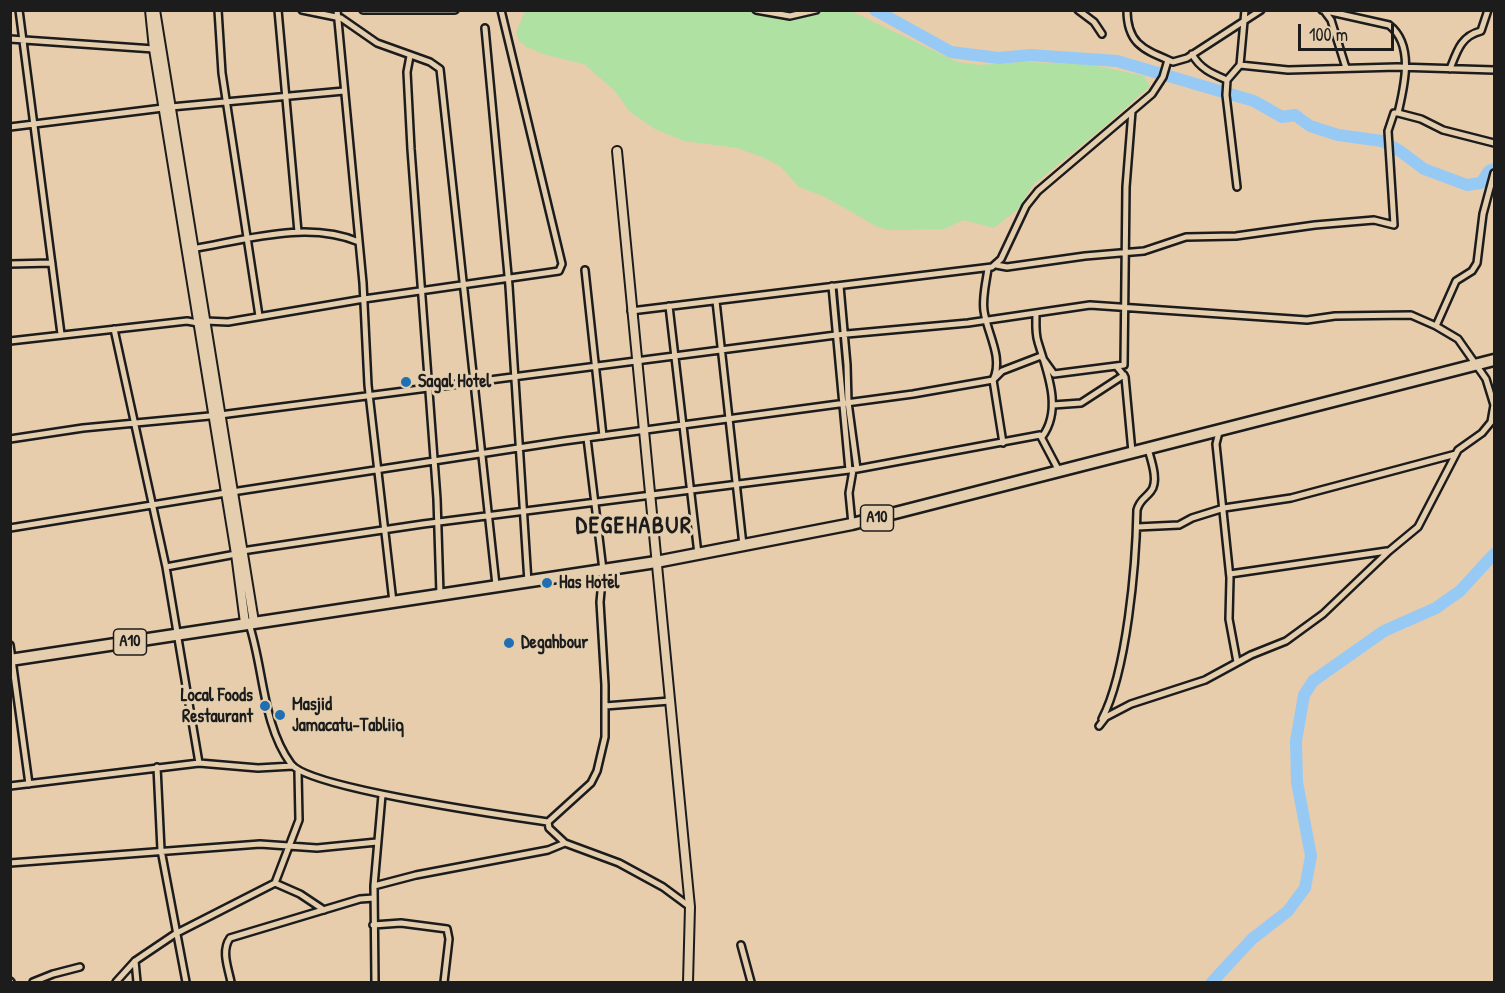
<!DOCTYPE html>
<html>
<head>
<meta charset="utf-8">
<style>
	body { margin:0 }
	#map { position:relative; width:1505px; height:993px; overflow:hidden; background:#e8cdac; font-family:"Patrick Hand",sans-serif }
	canvas { display:block }
	.frame { position:absolute; inset:0; border:12px solid #1c1c1c; pointer-events:none }
	.scale { position:absolute; left:1298px; top:24px; width:96px; height:27px; box-sizing:border-box; border:3px solid #1c1c1c; border-top:0; padding-left:8px; font-size:18px; line-height:21px; white-space:nowrap; color:#1c1c1c; -webkit-text-stroke:4px #e4cead; paint-order:stroke }
</style>
</head>
<body>
<div id="map">
<canvas width="1505" height="993"></canvas>
<div class="frame"></div>
<div class="scale">100 m</div>
</div>
<script>
const context = document.querySelector('canvas').getContext('2d');
context.lineJoin = 'round';
function paint(path, color) { context.fillStyle = color; context.fill(path, 'evenodd'); }
function stroke(path, color, width, dash) { context.strokeStyle = color; context.lineWidth = width; context.lineCap = dash ? 'butt' : 'round'; context.setLineDash(dash || []); context.stroke(path); }
function drawText(font, color, halo, rows, align = 'center') {
  context.font = font + ' "Patrick Hand",sans-serif'; context.lineWidth = 6; context.setLineDash([]); context.textBaseline = 'middle'; context.strokeStyle = halo; context.fillStyle = color; for (const [text, x, y, turn = 0] of rows) {
    context.save(); context.translate(x, y); context.rotate((+turn || 0) * Math.PI / 180); context.textAlign = isNaN(turn) ? turn : align; if (halo) context.strokeText(text, 0, 0); context.fillText(text, 0, 0); context.restore();
  }
}
paint(new Path2D(`
	M723,10L851,11L957,62L979,65L1024,62L1088,64L1144,76L1150,86L1105,126L1033,185L1018,209L994,228L963,220L945,229L887,230L876,226L823,196L799,187L780,166L762,157L737,148L684,141L655,129L630,112L614,90L584,64L546,55L527,47L519,41L516,33L525,11Z`), '#aee1a2');
stroke(new Path2D(`
	M875,10L951,52L999,58L1030,55L1117,61L1254,101L1282,117L1295,115L1310,126L1338,135L1382,141L1400,151L1424,169L1467,185L1481,183L1489,171L1494,169
	M1212,982L1252,939L1288,911L1305,888L1311,856L1297,782L1296,741L1304,695L1313,681L1384,631L1436,608L1460,591L1494,554`), '#96caf4', 12);
const street = new Path2D(`
	M19,10L61,334
	M218,10L222,73L259,316
	M278,10L298,232
	M302,10L341,18L377,43L430,62L440,69L496,585
	M337,10L363,283L368,385L393,602
	M363,10H455
	M756,10L790,16L816,10
	M1078,10L1094,22L1102,34
	M1127,10C1127,45 1145,50 1173,62L1187,58L1261,10
	M1325,12L1331,20L1346,68
	M485,28L509,286L528,582
	M10,39L154,49
	M1192,54C1200,69 1213,74 1227,80
	M410,56L407,72L411,149L437,499L440,594
	M1240,65L1288,70L1397,67L1494,70
	M1450,69C1457,51 1461,36 1481,31L1488,10
	M1398,113L1421,119L1443,130L1494,143
	M10,127L171,107L344,91
	M1237,187L1226,95L1227,80L1240,65L1245,10
	M192,249C245,240 307,220 359,242
	M10,264L52,263
	M996,265L1007,267L1085,256L1144,251L1186,237L1236,236L1315,225L1374,220L1394,225L1388,131L1394,113H1398C1404,87 1415,45 1389,25L1322,10
	M988,269C986,282 982,298 984,311C987,333 1004,358 993,380L1003,443
	M585,270L603,436
	M832,286L849,470
	M840,286L847,365L848,402L857,469
	M716,301L743,545
	M669,306L698,554
	M631,311L992,267L1001,259L1026,206L1038,191L1152,94L1163,77L1168,60
	M1036,313C1036,323 1035,333 1038,342C1047,372 1063,409 1042,437
	M205,321L228,322L364,299L559,271L562,264L501,10
	M1436,326L1456,281L1472,271L1477,263L1483,214L1494,173
	M114,329L166,567L199,763
	M10,341L187,321L198,323
	M1117,367L1125,377L1132,452
	M1053,405L1081,403L1124,375
	M1219,432L1216,444L1230,578L1229,619L1237,662
	M10,439L83,428L220,415L836,335L968,323L1090,305L1307,320L1335,316L1411,315L1436,326L1458,339L1486,379L1494,405L1491,422L1482,433L1458,450L1418,527L1389,551L1323,614L1286,641L1251,655L1205,680L1131,704L1106,717L1099,726
	M232,492L564,441L913,394L993,380L1002,371L1041,356L1054,374L1124,365L1126,187L1132,111
	M852,524L849,493L853,470
	M1137,527L1179,525L1192,518L1224,508L1291,498L1456,454
	M10,528L226,493
	M242,551L423,524L857,469L1040,435L1059,471
	M166,567L236,554
	M1230,574L1387,551
	M249,624C264,669 262,724 291,764C309,788 507,816 548,822
	M10,645L29,784
	M605,706L670,701
	M1102,719C1127,671 1136,565 1137,510C1140,499 1145,499 1151,491C1159,481 1151,460 1148,449
	M157,767L161,850L186,982
	M10,786L199,763L258,768L293,766
	M548,822L591,783L597,771L605,737V685L600,602L603,570L587,438
	M548,822L549,828L565,843L619,863L663,887L690,907
	M10,863L260,844L317,848L377,842
	M275,883L300,894L324,910
	M374,886L416,875L548,850L565,843
	M373,925L401,923L447,929L449,939L444,982
	M741,945L751,982
	M135,961L137,982
	M10,981L11,982
	M33,982L53,974L80,967
	M116,982L135,961L175,934L275,883L299,820L298,772
	M231,982C228,967 221,951 230,938L360,899L374,898
	M375,982L374,886L382,795`);
const secondary = new Path2D(`
	M150,10L154,49L236,554L245,623
	M155,10L254,622
	M617,151L690,907L688,982`);
const highway = new Path2D(`
	M10,660L656,562L852,524L1494,360`);
stroke(street, '#1c1c1c', 10);
stroke(secondary, '#1c1c1c', 12);
stroke(highway, '#1c1c1c', 15);
stroke(street, '#e4cead', 5);
stroke(secondary, '#e4cead', 8);
stroke(highway, '#e4cead', 10);
for (const [x, y, r, color] of [
	[406,382,6,"#1f6fb2"],
	[547,583,6,"#1f6fb2"],
	[509,643,6,"#1f6fb2"],
	[265,706,6,"#1f6fb2"],
	[280,715,6,"#1f6fb2"]
]) { const dot = new Path2D(); dot.arc(x, y, r, 0, 2 * Math.PI); context.fillStyle = color; context.fill(dot); stroke(dot, '#e4cead', 2); }
for (const [x, y, w] of [
	[877,518,33],
	[130,642,33]
]) { const box = new Path2D(); box.roundRect(x - w / 2, y - 13, w, 26, 4.5); context.fillStyle = '#e4cead'; context.fill(box); stroke(box, '#1c1c1c', 1.5); }
drawText('bold 16px', '#1c1c1c', null, [
	["A10",877,518],
	["A10",130,642]
]);
drawText('bold 18px', '#1c1c1c', '#e4cead', [
	["Sagal Hotel",418,382],
	["Has Hotel",559,583],
	["Degahbour",521,643],
	["Local Foods",253,696,"right"],
	["Restaurant",253,717,"right"],
	["Masjid",292,705],
	["Jamacatu-Tabliiq",292,726]
], 'left');
context.letterSpacing = '1.5px';
drawText('bold 24px', '#1c1c1c', '#e4cead', [
	["DEGEHABUR",634,527]
]);
context.letterSpacing = '0px';
</script>
</body>
</html>
